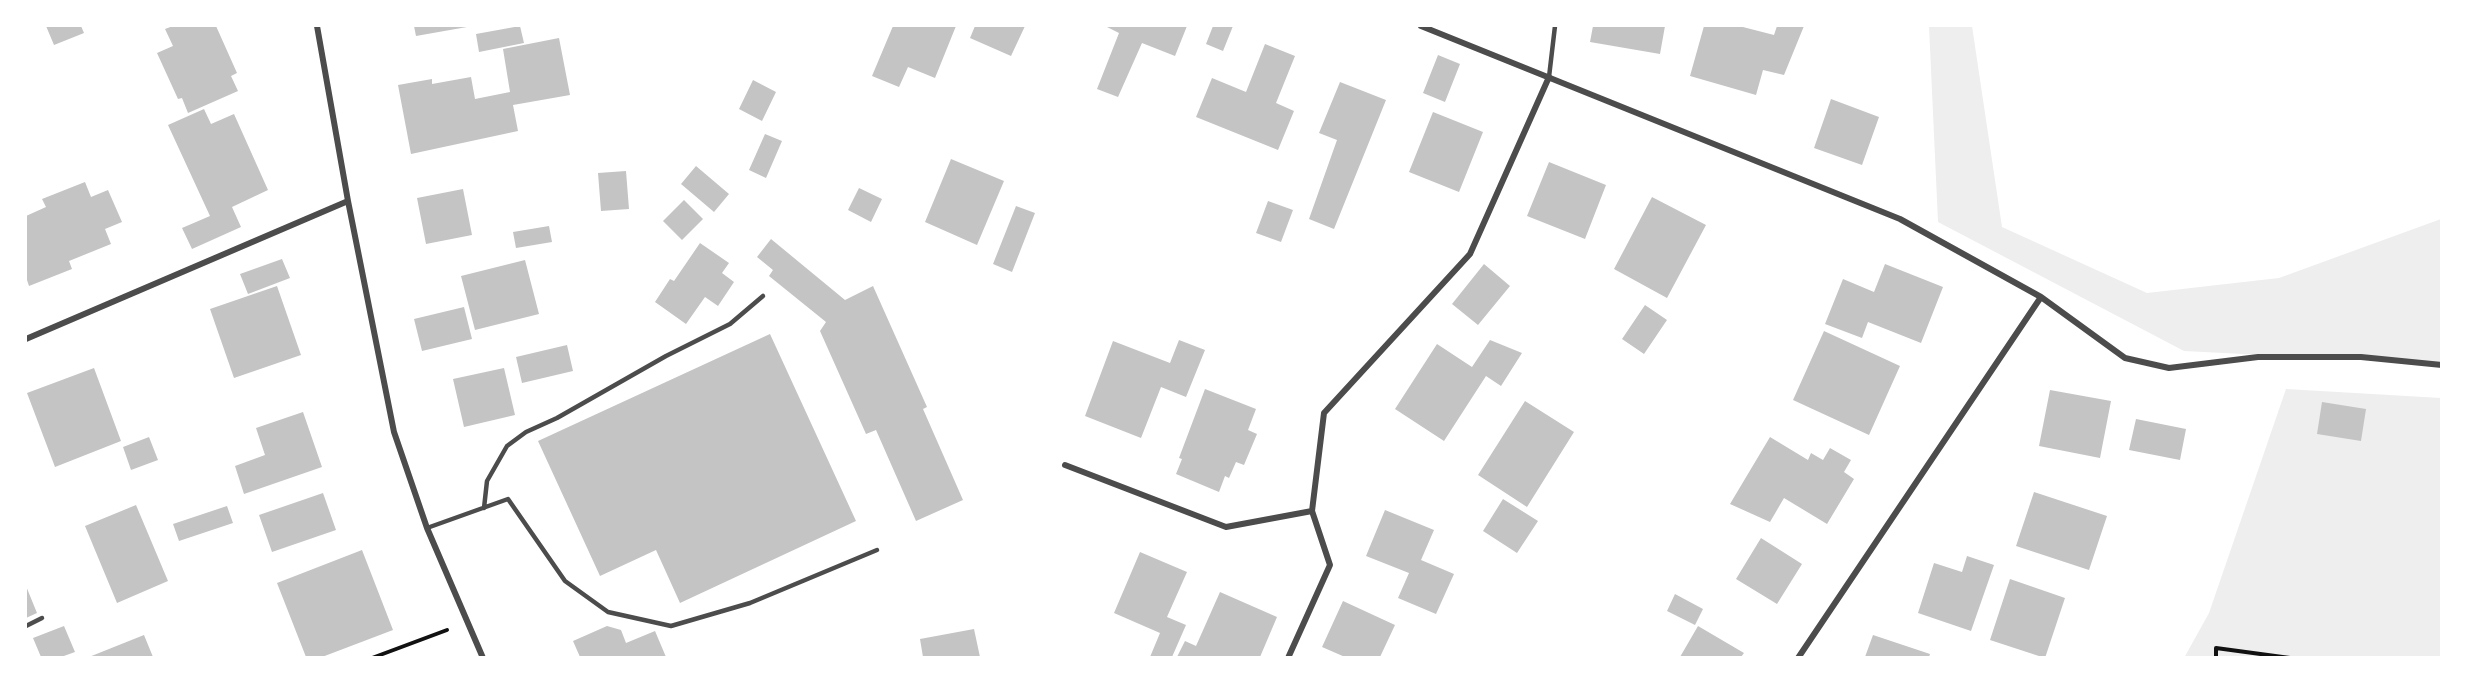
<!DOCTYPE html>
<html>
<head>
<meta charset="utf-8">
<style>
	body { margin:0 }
	#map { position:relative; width:2467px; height:683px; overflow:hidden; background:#fff; font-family:Jost,sans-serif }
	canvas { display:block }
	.frame { position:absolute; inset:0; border:27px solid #fff; pointer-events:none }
</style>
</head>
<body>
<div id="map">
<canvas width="2467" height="683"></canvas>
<div class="frame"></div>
</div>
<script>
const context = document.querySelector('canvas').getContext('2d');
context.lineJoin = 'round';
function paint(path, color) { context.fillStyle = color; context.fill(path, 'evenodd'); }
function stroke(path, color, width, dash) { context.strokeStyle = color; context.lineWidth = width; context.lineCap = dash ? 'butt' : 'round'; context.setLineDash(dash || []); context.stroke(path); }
paint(new Path2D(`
	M1929,26H1972L2002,227L2147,293L2279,278L2441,219V364L2184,351L1938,222Z
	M2286,389L2441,398V657L2184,658L2209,613Z`), '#eee');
paint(new Path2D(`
	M46,26H81L84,33L54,45Z
	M173,26H216L237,73L231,76L238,91L188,113L182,98L178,99L157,53L173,46L165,29Z
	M414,26H467V27L416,36Z
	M520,26L524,43L479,52L476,34Z
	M893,26H956L935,78L908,67L899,87L872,76Z
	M975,26H1025L1011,56L970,38Z
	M1105,26H1187L1175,56L1142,43L1118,97L1097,89L1119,33Z
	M1213,26H1233L1223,51L1206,44Z
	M1593,26H1665L1660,54L1590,42Z
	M1704,26H1739L1774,35L1777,26H1804L1784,75L1763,70L1756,95L1690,76Z
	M559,38L570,95L513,105L518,131L411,154L398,85L432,79V84L471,77L475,99L510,92L503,49Z
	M1265,44L1295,56L1276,103L1294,111L1278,150L1196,117L1212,78L1246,92Z
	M1438,55L1460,64L1445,102L1423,93Z
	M753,80L776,92L762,121L739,109Z
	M1340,82L1386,100L1334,229L1309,219L1337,140L1319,133Z
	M1831,99L1879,117L1862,165L1814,148Z
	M204,109L211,124L234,114L268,190L232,207L241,227L192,249L182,228L210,216L168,125Z
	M1433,112L1483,132L1459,192L1409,172Z
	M765,134L782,141L766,178L749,170Z
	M951,159L1004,181L977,245L925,222Z
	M1549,162L1606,185L1585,239L1527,216Z
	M696,166L729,194L714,212L681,184Z
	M626,171L629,209L601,211L598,173Z
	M85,182L91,197L108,190L122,222L105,229L111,244L69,261L72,269L29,286L26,277V216L46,207L42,199Z
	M859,188L882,199L871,222L848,210Z
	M463,189L472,235L426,244L417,198Z
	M1652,197L1706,225L1667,298L1614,269Z
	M684,200L703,219L682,240L663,221Z
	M1268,201L1293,210L1281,242L1256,233Z
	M1016,206L1035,213L1012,272L993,264Z
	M549,226L552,242L516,248L513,232Z
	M771,239L845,300L873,286L927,407L923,409L963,500L916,521L876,430L866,434L820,331L826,322L769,276L773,270L757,257Z
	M700,243L729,263L722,273L734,282L718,306L705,297L686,324L655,302L670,279L674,281Z
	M282,259L290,278L248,294L240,274Z
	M525,260L539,314L475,330L461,276Z
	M1484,264L1510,286L1478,325L1452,304Z
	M1885,264L1943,287L1921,343L1868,322L1862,338L1825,324L1843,279L1874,292Z
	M277,286L301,355L234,378L210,309Z
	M1645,305L1667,320L1644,354L1622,339Z
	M464,307L472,339L422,351L414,319Z
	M1824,331L1900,366L1869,435L1793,400Z
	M770,334L856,521L680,603L656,550L600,576L538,441Z
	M1179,340L1205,350L1186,397L1161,387L1141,438L1085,416L1113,341L1170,363Z
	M1490,340L1522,353L1501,386L1486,376L1444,441L1395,409L1437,344L1472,367Z
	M567,345L573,371L522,383L516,357Z
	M94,368L121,441L55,467L27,393Z
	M504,368L515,415L464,427L453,379Z
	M1205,389L1256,409L1248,430L1257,434L1244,465L1236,462L1229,478L1225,476L1219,492L1176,474L1182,459L1179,458Z
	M2050,390L2111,401L2100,458L2039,446Z
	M1525,401L1574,432L1527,507L1478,475Z
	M2322,402L2366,409L2361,441L2317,434Z
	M303,412L322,467L244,494L235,466L265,455L256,428Z
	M2136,419L2186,429L2180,460L2129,450Z
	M149,437L158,460L131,470L123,447Z
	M1770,437L1808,460L1811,453L1823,460L1830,448L1851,460L1844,472L1854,479L1827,524L1784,498L1770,522L1730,504Z
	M2034,492L2107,516L2089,570L2016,546Z
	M323,493L336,530L272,552L259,515Z
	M1503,499L1538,521L1517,553L1483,531Z
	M136,505L168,581L117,603L85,526Z
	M227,506L233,523L179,541L173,524Z
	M1385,510L1434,530L1421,560L1454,574L1436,614L1398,598L1409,573L1366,556Z
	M1761,538L1802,564L1777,604L1736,579Z
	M362,550L393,630L322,657H306L277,583Z
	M1140,552L1187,572L1167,617L1186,625L1172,657H1150L1160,633L1114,613Z
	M1967,556L1994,565L1971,631L1918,613L1934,563L1962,572Z
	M2010,579L2065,598L2045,658L1990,640Z
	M26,586L37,613L26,618Z
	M1220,592L1277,617L1260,657H1177L1185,641L1196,646Z
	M1675,594L1703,609L1695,625L1667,611Z
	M1343,601L1395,625L1380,657H1345L1322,647Z
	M64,626L75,652L61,657H41L33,638Z
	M607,626L621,630L626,643L655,631L666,657H580L573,641Z
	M1698,626L1744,653L1741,657H1680Z
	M974,629L980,657H923L920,639Z
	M144,635L153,657H89Z
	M1873,635L1930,654L1929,657H1865Z`), '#c4c4c4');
stroke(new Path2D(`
	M372,658L447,630
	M2216,658V648L2290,658`), '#111', 4);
stroke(new Path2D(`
	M1549,77L1555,26
	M484,508L487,481L507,446L526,432L557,418L666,356L730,324L763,296
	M427,528L508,499L565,581L608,612L671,626L750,603L877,550
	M26,626L42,618`), '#4c4c4c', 4.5);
stroke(new Path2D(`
	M317,26L348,201L394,432L427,528L483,658
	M1421,26L1900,219L2041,297L2125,358L2169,368L2258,357H2361L2442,365
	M26,339L348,201
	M1065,465L1226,527L1312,511L1324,413L1470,254L1549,77
	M1288,658L1330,565L1312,511
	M1798,658L2041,297`), '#4c4c4c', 6);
</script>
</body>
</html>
